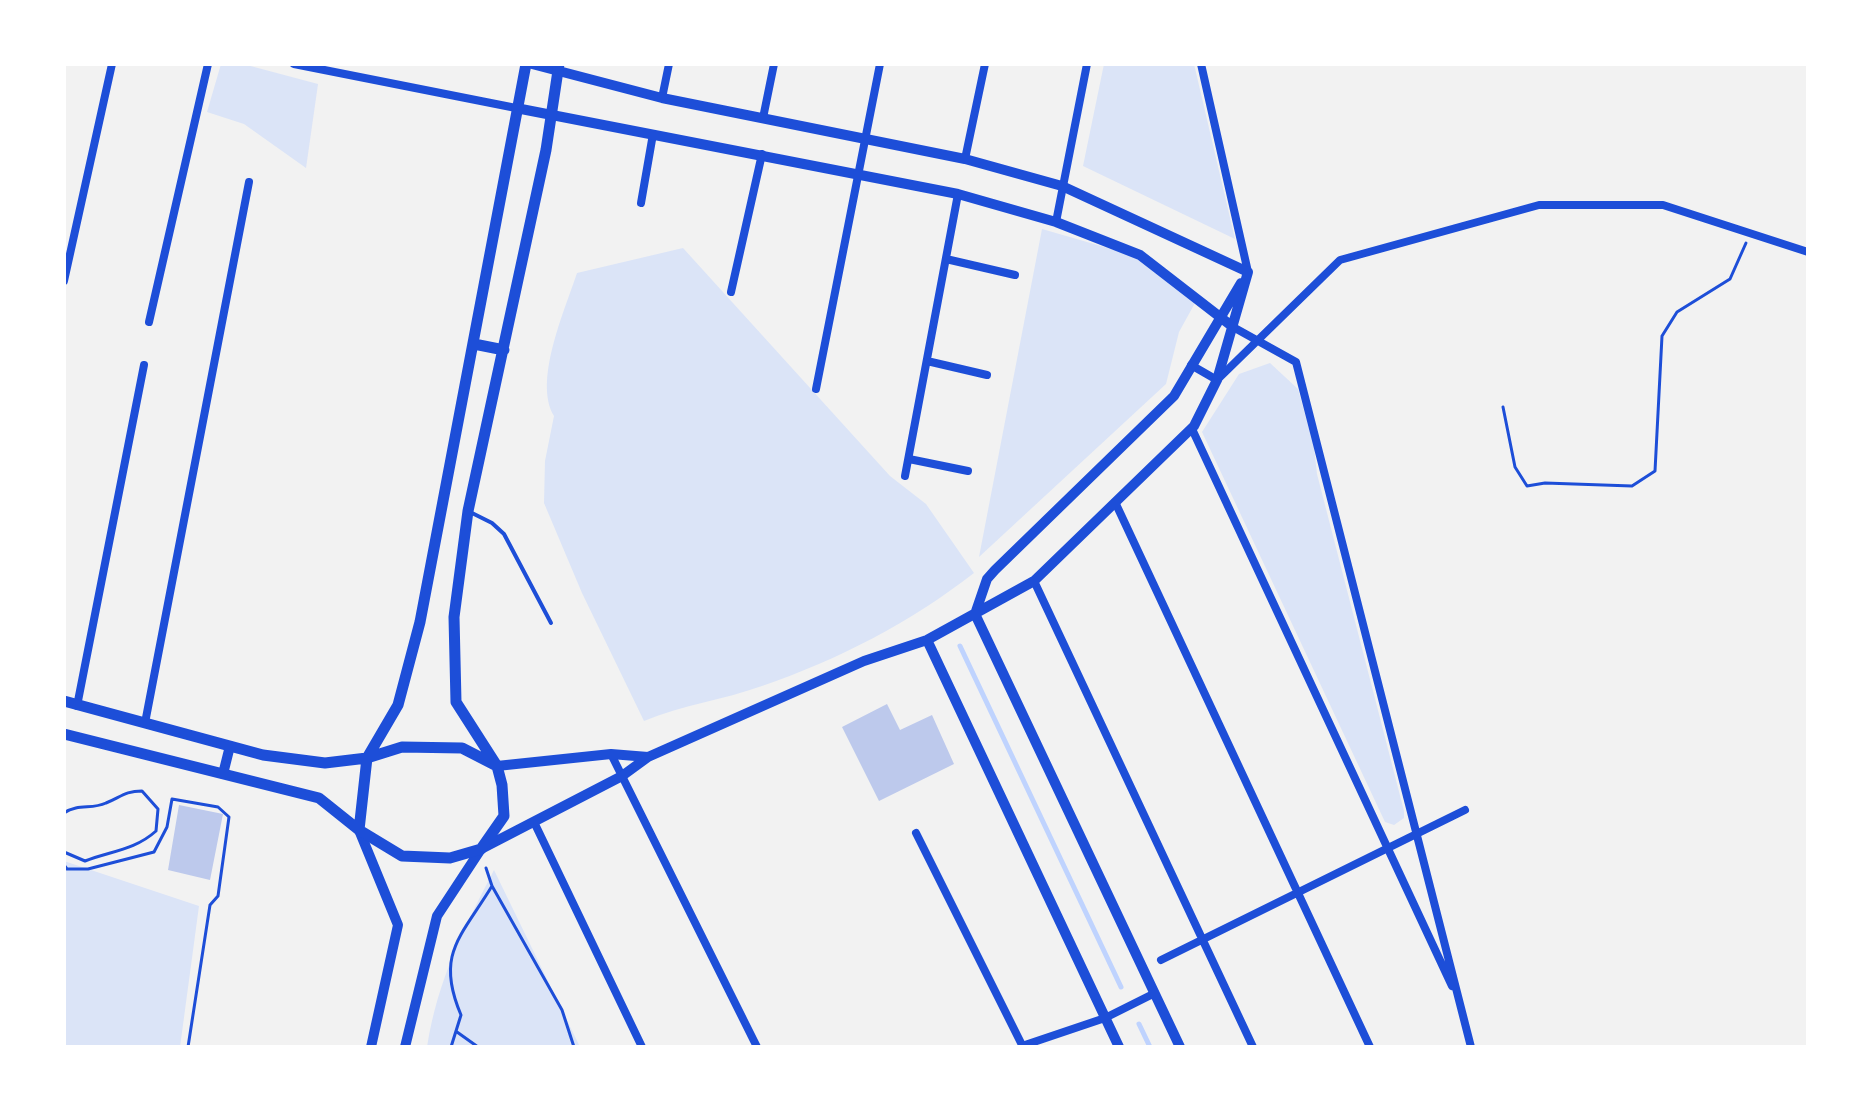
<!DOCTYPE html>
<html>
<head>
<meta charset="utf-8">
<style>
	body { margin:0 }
	#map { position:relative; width:1872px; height:1111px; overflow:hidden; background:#f2f2f2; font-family:Commissioner,sans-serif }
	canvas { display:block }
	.frame { position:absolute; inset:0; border:66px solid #fff; pointer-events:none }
</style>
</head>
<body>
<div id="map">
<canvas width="1872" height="1111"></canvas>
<div class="frame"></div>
</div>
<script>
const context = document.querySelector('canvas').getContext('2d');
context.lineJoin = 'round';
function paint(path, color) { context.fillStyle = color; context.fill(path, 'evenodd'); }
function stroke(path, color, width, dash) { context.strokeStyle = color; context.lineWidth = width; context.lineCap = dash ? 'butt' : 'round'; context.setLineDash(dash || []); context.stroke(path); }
paint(new Path2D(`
	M221,64H243L318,84L306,168L244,124L207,112Z
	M1104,64H1194L1235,239L1083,166Z
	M1042,229L1139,257L1195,303L1179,332L1166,384L979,557Z
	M683,248L890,476L926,504L974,573C911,622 838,660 762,686C723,700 682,705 644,721L582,593L544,503L545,461L554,416C533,381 565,310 577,273Z
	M1270,363L1298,389L1314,447L1317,474L1404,811V818L1394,825L1385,822L1202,432L1239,374Z
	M64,861L199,906L180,1047H64Z
	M494,870L580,1047H427C438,979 463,930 494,870Z`), '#dbe4f7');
stroke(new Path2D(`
	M960,646L1121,987
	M1139,1024L1150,1047`), '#bfd3fe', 5);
paint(new Path2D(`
	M887,704L900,730L932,715L954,764L879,801L842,727Z
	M179,805L223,814L210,880L168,870Z`), '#bdc9ec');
stroke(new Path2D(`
	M1503,407L1515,467L1527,486L1545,483L1632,486L1655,471L1662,336L1677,312L1730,279L1746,243
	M64,813C79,803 91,810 106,803C121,797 125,791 142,791L158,809L156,831C135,850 111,851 85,861L64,852
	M64,865L67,869H88L154,852L167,827L172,799L218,807L229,817L218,896L210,905L188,1047
	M486,868L492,886
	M457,1032L478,1047
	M451,1047L461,1015C435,954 461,937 492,886L562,1010L574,1047
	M531,1047H544`), '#1d4ed8', 3);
stroke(new Path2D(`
	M470,512L492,523L504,534L551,623`), '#1d4ed8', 4);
stroke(new Path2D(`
	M294,64L516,108
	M1201,64L1248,272
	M662,98L669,64
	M763,118L774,64
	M965,159L985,64
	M641,203L653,134
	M1056,222L1087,64
	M946,259L1015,275
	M64,281L112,64
	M731,292L762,154
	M149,322L208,64
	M1233,327L1296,362L1471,1047
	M927,361L987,375
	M1191,365L1217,380L1340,260L1539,205H1663L1808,252
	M816,389L880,64
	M1192,429L1452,986
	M909,459L968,471
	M905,476L958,194
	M1115,502L1370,1047
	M1034,581L1253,1047
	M77,706L144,365
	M145,723L249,182
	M611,754L757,1047
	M534,822L642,1047
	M916,833L1023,1047
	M1161,960L1465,810
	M1022,1046L1105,1018L1155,993`), '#1d4ed8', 8);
stroke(new Path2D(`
	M532,64L662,98L965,159L1062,186L1248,272
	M516,108L958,194L1056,222L1140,255L1233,327
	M975,614L1180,1047
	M975,614L987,579L995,570L1174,396L1241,283
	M927,640L1119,1047
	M497,766L611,754L648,757
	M223,774L230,746
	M359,830L398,925L371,1047
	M405,1047L437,916L481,849L622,776L648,757L864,661L927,640L1034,581L1194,426L1217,380L1248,272`), '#1d4ed8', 10);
stroke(new Path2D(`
	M474,344L504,350
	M64,701L263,755L325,763L367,758L402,747L462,748L497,766
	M64,734L319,798L359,830L402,856L450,858L481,849L504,816L502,785L497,766L456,702L454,617L468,511L546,150L559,64
	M359,830L367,758L398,705L420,622L526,64`), '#1d4ed8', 11);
</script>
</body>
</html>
